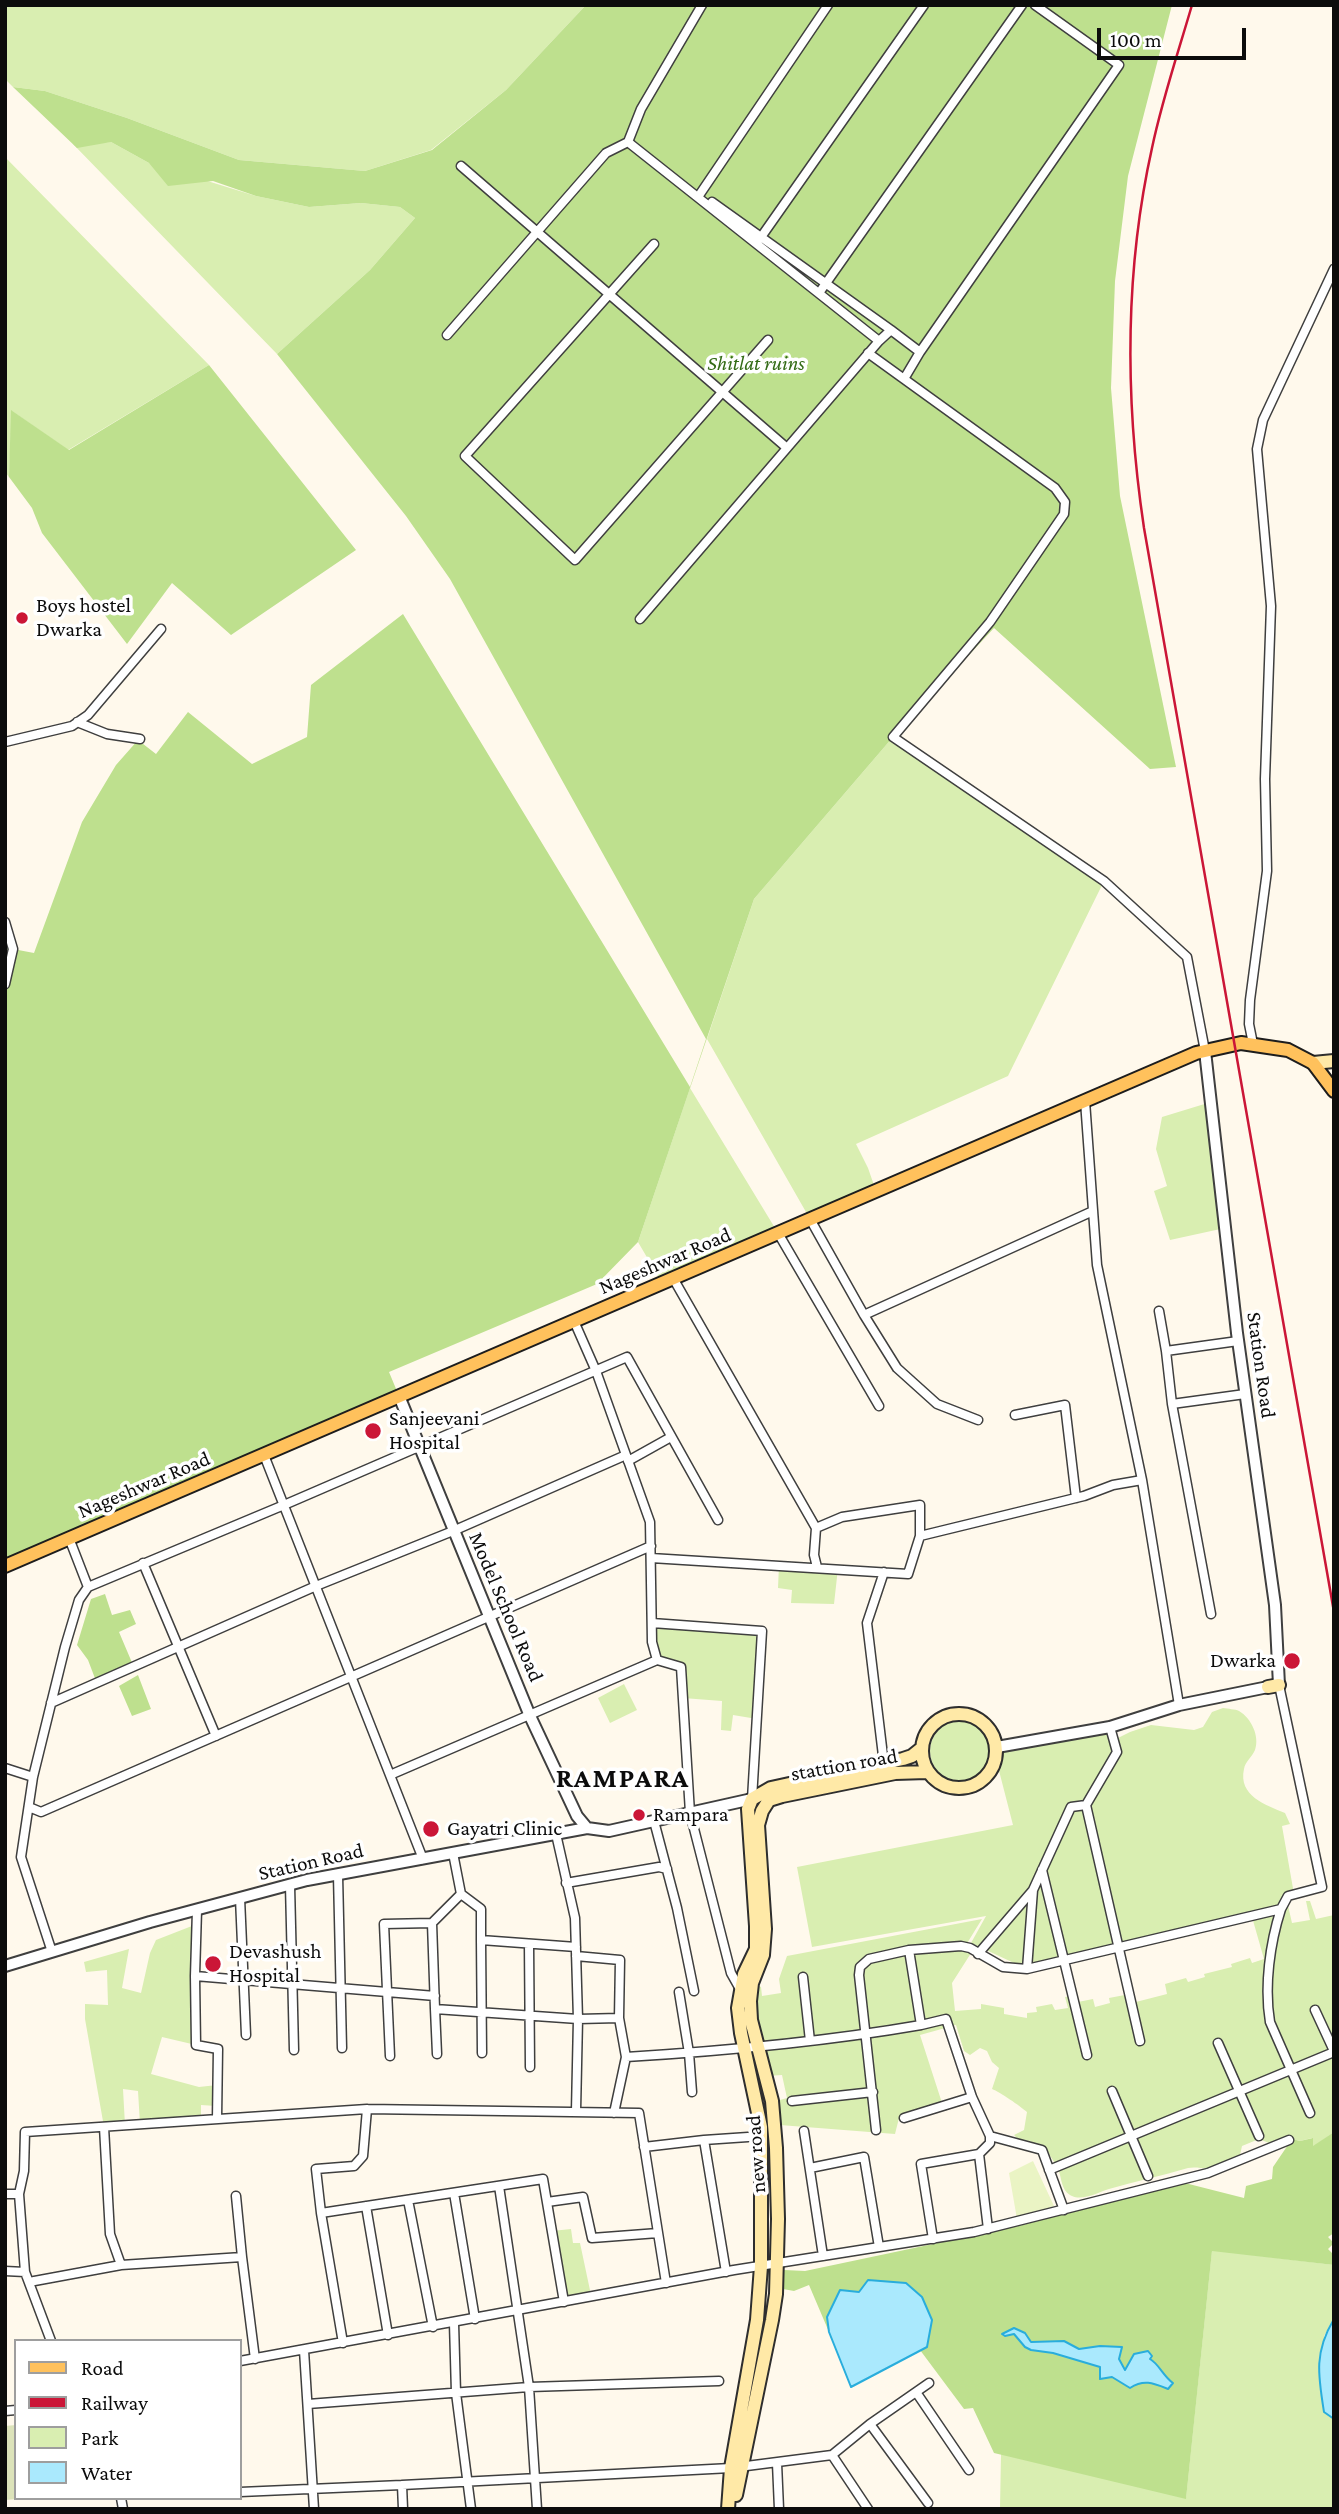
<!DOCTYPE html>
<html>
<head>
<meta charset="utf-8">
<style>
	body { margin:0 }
	#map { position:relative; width:1339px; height:2514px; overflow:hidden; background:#fff9ec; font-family:"Crimson Pro",serif }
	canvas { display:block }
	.frame { position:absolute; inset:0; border:7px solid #0c0c0c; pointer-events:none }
	.legend { position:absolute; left:14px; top:2339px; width:228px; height:161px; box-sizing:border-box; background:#fff; border:2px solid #9e9e9e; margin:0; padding:9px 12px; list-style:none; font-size:21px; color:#0c0c0c }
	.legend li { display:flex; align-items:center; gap:14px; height:35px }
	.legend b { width:35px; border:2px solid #9e9e9e }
	.scale { position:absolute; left:1097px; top:28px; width:149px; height:32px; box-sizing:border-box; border:4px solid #0c0c0c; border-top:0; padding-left:9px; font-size:21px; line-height:24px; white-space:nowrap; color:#0c0c0c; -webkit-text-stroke:5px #fff; paint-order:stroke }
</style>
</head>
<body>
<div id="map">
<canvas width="1339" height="2514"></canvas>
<div class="frame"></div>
<ul class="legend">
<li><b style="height:9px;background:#ffc15c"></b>Road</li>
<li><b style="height:9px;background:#cb1637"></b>Railway</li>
<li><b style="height:19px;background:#d9eeb1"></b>Park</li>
<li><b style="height:19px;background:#aae9fd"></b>Water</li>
</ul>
<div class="scale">100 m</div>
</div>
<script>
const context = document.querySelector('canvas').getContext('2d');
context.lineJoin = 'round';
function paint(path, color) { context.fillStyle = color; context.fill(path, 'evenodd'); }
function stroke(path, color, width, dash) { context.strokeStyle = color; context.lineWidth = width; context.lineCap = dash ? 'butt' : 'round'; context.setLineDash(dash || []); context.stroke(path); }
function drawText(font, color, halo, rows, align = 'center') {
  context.font = font + ' "Crimson Pro",serif'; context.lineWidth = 7; context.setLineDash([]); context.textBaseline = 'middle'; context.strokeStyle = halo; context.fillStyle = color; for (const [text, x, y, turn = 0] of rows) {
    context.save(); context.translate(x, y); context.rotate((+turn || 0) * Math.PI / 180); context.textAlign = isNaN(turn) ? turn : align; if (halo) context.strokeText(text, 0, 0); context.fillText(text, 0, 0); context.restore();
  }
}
paint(new Path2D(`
	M5,5H586L506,90L431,150L365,171L239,160L127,118L45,91L13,87L5,79Z
	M111,142L149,163L256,196L309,207L361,203L400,207L415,218L370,270L277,354L73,144Z
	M5,157L209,365L68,450L12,411L9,477L5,472Z
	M893,737L1104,881L1008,1076L856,1144L868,1168L876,1191L810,1219L707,1039L754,899Z
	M690,1088L778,1233L662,1283L638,1242Z
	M1211,1102L1225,1228L1170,1240L1154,1191L1167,1186L1156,1149L1162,1117Z
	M779,1565L838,1568L834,1604L791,1603L792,1590L778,1588Z
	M652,1623L762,1631L757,1719L733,1715L731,1731L721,1730L722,1701L683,1698L681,1668L657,1660Z
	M624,1684L637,1710L610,1723L598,1698Z
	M1223,1708C1228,1709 1235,1709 1239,1711C1251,1718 1260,1736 1255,1750C1252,1757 1245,1762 1244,1769C1238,1796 1266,1805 1285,1813L1290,1824L1282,1826L1294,1894L1287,1901L1292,1923L1310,1920L1306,1901H1310L1316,1919L1334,1915V2132L1313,2147L1312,2138L1300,2141L1284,2137L1269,2143L1259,2139L1242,2146L1240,2155C1232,2159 1223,2164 1215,2167C1206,2170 1197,2166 1188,2168C1162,2176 1136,2181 1109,2189C1099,2192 1083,2201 1072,2196C1061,2191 1062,2179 1058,2168C1055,2162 1050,2157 1047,2150L1030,2141L1019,2140L1014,2135L1024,2130L1027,2112C1020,2106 1000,2092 992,2089L999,2068L992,2062L987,2051L980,2048L970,2055L964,2051L956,2025L920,2035L943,2106L899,2118L895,2134L780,2125L777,2108L780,2100L787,2098L782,2075L767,2076L751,1992L752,1983L761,1987L762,1996L781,1993L779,1979L787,1956L982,1919L966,1945L973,1950L952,1983L955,2011L981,2009V2004L1004,2008V2014L1027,2018V2013L1037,2012L1036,2007L1052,2004L1055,2010L1068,2008L1065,1997L1076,1995L1078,2002L1093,1999L1095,2007L1110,2003L1109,1998L1130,1994L1132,2003L1167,1994L1165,1984L1186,1978L1188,1982L1205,1977L1204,1974L1232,1967L1231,1964L1250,1958L1252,1963L1264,1959L1252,1917L1027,1969L971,1943L986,1916L812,1947L797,1867L1013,1825L996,1759L997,1747L1110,1727L1114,1740L1130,1732L1151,1725L1194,1730L1203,1727L1212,1712Z
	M930 1751a30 30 0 1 1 60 0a30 30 0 1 1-60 0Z
	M197,1924L196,2045L162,2037L151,2074L199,2087L217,2085L216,2106L201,2105V2119L140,2124L138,2091L123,2089L125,2125L104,2127L85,2019V2004L108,2005L107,1970L86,1972L84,1962L129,1949L122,1988L141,1993L150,1953L156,1940Z
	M571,2229L573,2243H580L591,2295L564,2302L552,2231Z
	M1212,2250L1334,2265V2319L1324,2336V2411L1334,2419V2509H1000L1001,2454L1186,2498Z`), '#d9eeb1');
paint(new Path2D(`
	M586,5H1172L1128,176L1115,281L1111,388L1120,496L1176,767L1150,769L994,628L893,737L754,899L638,1242L597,1284L389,1372L399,1396L5,1566V922L13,949L34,953L82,822L116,765L138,740L156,754L188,712L252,764L307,737L311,685L403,614L690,1087L706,1039L450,579L406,516L277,354L370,270L415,218L400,207L361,203L309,207L256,196L213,181L168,186L149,163L111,142L77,148L13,87L45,91L127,118L239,160L365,171L432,150L506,90Z
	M209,365L356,550L231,635L172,583L127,644L42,533L32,508L9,477L11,410L69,450Z
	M105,1594L112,1615L130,1610L136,1624L119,1632L133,1665L96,1681L88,1660L77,1645L91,1599Z
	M138,1675L151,1709L132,1716L119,1686Z
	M1334,2132V2233L1328,2237L1334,2243L1328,2249L1334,2255V2265L1212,2251L1186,2499L994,2453L973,2408L964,2409L920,2350L927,2347L859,2292L840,2290L827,2317L829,2332L809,2285L794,2291L783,2289L784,2270L805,2271L1023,2225L1177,2181L1244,2198L1246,2186L1272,2179L1273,2167L1292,2139L1300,2141L1313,2138V2146Z`), '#bee08e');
paint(new Path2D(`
	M16,2425V2498H32L5,2500V2426Z`), '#dce3ba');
paint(new Path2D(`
	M1033,2161L1054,2206L1017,2219L1009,2173Z`), '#eaf4c4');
const water = new Path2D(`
	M868,2280L906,2283L922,2297L932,2320L927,2347L851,2387L829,2332L827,2317L840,2290L859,2292Z
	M1334,2319V2419L1324,2412C1318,2375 1314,2352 1334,2319Z
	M1014,2328L1025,2333L1031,2342L1064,2341L1079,2349L1100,2346L1122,2347L1119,2359L1125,2370L1134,2354L1148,2351L1152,2356L1150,2359C1159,2364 1163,2376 1173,2383L1168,2389C1153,2383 1144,2379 1130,2388L1112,2377L1100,2379V2367L1053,2353L1031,2350L1025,2347L1014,2334L1005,2336L1002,2334Z`);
paint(water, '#aae9fd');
stroke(water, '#29addc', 2);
const minor = new Path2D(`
	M461,166L787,448
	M698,197L828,5
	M712,202L891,330
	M759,240L924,5
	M654,244L465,456L575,560L768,340
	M819,293L1022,5
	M447,335L606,153L628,142L631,144
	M879,341L891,330L920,352L904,379
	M920,352L1119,65L1035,5
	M868,353L1055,488L1065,502L1064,514L990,622L893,737L1104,881L1187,957L1205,1051
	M640,619L879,341L628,142L641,109L702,5
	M77,722L107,734L140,739
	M5,742L72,726L88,715L161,629
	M5,922L13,949L5,984
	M1253,1044L1249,1024L1250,1000L1267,871L1265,779L1271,606L1257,449L1263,420L1334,269
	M1085,1101L1097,1265L1142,1480
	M810,1219L864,1315L1093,1211
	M778,1233L879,1406
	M673,1278L816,1528
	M1159,1311L1166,1351
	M864,1315L897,1368L937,1404L978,1420
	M574,1321L596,1371L650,1522L652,1642L657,1660L681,1667L690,1813L731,1973L740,1989L743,1990
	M1238,1341L1166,1351L1172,1404L1245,1394
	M1172,1404L1211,1614
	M1015,1415L1065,1405L1076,1498
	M264,1455L423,1859
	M628,1461L671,1437
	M920,1536L1084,1496L1113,1485L1142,1480L1179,1705
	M69,1538L88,1587
	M651,1558L908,1574L920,1536V1505L842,1517L816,1528L814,1555L817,1567
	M143,1563L216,1736
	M652,1623L762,1631L752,1799
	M51,1703L316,1586L453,1531L626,1455
	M1110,1727L1117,1752L1086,1805L1140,2041
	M884,1764L867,1623L884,1572
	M5,1768L33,1777
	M390,1775L657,1660
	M1086,1805L1071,1807L1033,1890L1027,1969L1281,1909L1288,1896L1322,1887L1279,1685
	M29,1807L41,1812L651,1546
	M654,1821L677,1908L694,1991
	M556,1834L575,1918L578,2019L619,2018L626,2057C725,2051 823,2042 921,2025L909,1950
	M453,1853L461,1894L481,1909V1940L576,1947
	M1042,1870L1087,2055
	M338,1875L342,2048
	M566,1883L659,1867L667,1869
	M290,1885L294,2050
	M461,1894L432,1923L435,2009L578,2019L576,2111
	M240,1898L246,2035
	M1281,1909C1270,1943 1264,1986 1270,2022L1310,2113
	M197,1910L195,1976L435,1996
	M481,1940L482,2053
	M529,1944L530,2067
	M52,1952L21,1857L33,1777L65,1647L79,1600L88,1587L284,1505L627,1357L718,1520
	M978,1954L1033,1890
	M576,1956L620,1960L619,2018
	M195,1976L196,2045L218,2049L217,2119
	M803,1977L810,2041
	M679,1992L689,2053L692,2092
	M435,2009L437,2054
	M1315,2010L1334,2051
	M921,2025L946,2019L972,2097L990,2136V2143L979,2154
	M1218,2043L1259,2136
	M390,2056L384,1924L432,1923
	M1112,2091L1148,2176
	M792,2101L873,2092
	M614,2113L626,2057
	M904,2118L972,2097
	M104,2127L110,2234L121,2265
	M876,2130L859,1975L860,1967L869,1959L909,1950L961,1946L970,1948L1003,1967L1027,1969
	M804,2131L823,2256
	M990,2136L1042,2150L1064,2210
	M704,2140L748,2137
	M644,2147L704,2140L726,2272
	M810,2168L864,2157L879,2247
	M1049,2170L1334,2052
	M499,2186L529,2387L537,2509
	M454,2193L475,2319
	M5,2194H19
	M408,2200L433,2327
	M547,2202L583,2197L592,2238L658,2233
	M366,2206L388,2335
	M321,2213L316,2169L354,2166L363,2156L367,2109
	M933,2239L921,2164L979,2154L988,2229
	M242,2257L255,2359
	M5,2271L25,2272
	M29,2282L121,2265L242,2257L236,2196
	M454,2323L456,2393L471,2509
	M51,2341L25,2272L19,2194L24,2171L25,2132L367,2109L639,2113L666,2283
	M343,2343L321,2213L543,2179L564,2302
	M304,2350L314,2509
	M240,2361L734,2270L974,2232L1208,2173L1289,2140
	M916,2392L969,2470
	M308,2404L529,2387L719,2381
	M5,2411L16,2410
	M870,2424L928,2503
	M832,2455L868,2509
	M777,2463L779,2509
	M402,2485L731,2468L832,2455L870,2424L929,2383
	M240,2492L402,2485L403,2509
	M121,2498L123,2509`);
const tertiary = new Path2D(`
	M1205,1051L1237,1333L1275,1605L1279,1685
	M399,1396L530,1716L577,1816L587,1828
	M997,1747L1110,1727L1179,1705L1268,1687
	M5,1966L150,1922L307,1880L587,1828L609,1831L752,1799`);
const secondary = new Path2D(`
	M1313,1063L1334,1061
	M1268,1687L1279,1685
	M922 1751a37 37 0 1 1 74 0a37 37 0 1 1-74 0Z
	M736,2495L772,2320L776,2294L778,2219L776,2148L772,2101L751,2020L750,2001L752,1983L763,1955L765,1929L758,1825L762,1811L769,1800L782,1796L895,1773L927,1772
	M728,2509L731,2468L757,2320L761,2266V2127L741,2033L738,2008L744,1974L756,1949V1926L748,1809L752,1799L771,1788L903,1759L912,1756L922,1748`);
const primary = new Path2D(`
	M5,1566L1196,1053L1241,1043L1288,1050L1313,1063L1334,1091`);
stroke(minor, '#3f3f3f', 11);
stroke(tertiary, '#3f3f3f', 14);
stroke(secondary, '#2e2e2e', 16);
stroke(primary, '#1d1d1d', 16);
stroke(minor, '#fff', 8);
stroke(tertiary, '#fff', 10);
stroke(secondary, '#ffe9a7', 12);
stroke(primary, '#ffc15c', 12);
stroke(new Path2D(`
	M1192,5C1178,53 1162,100 1152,148C1124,274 1125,401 1144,528L1334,1612`), '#cb1637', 2.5);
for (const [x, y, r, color] of [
	[22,618,7,"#cb1637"],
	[373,1431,9,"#cb1637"],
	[1292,1661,9,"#cb1637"],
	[639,1815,7,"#cb1637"],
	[431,1829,9,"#cb1637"],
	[213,1964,9,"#cb1637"]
]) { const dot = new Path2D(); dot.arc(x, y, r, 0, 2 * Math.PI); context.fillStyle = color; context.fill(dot); stroke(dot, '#fff', 2.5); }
drawText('italic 21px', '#336b16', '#fff', [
	["Shitlat ruins",756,364]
]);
drawText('21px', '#0c0c0c', '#fff', [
	["Boys hostel",36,606],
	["Dwarka",36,630],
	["Sanjeevani",389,1419],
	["Hospital",389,1443],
	["Dwarka",1276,1661,"right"],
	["Rampara",653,1815],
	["Gayatri Clinic",447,1829],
	["Devashush",229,1952],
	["Hospital",229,1976]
], 'left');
drawText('21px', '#0c0c0c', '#fff', [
	["Nageshwar Road",665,1261,-23],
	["Station Road",1261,1365,82],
	["Nageshwar Road",144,1485,-23],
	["Model School Road",506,1607,67],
	["stattion road",844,1765,-10],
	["Station Road",311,1862,-13],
	["new road",756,2154,-94]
]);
context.letterSpacing = '2px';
drawText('bold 28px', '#0c0c0c', '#fff', [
	["RAMPARA",623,1778]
]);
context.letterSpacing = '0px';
</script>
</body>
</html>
